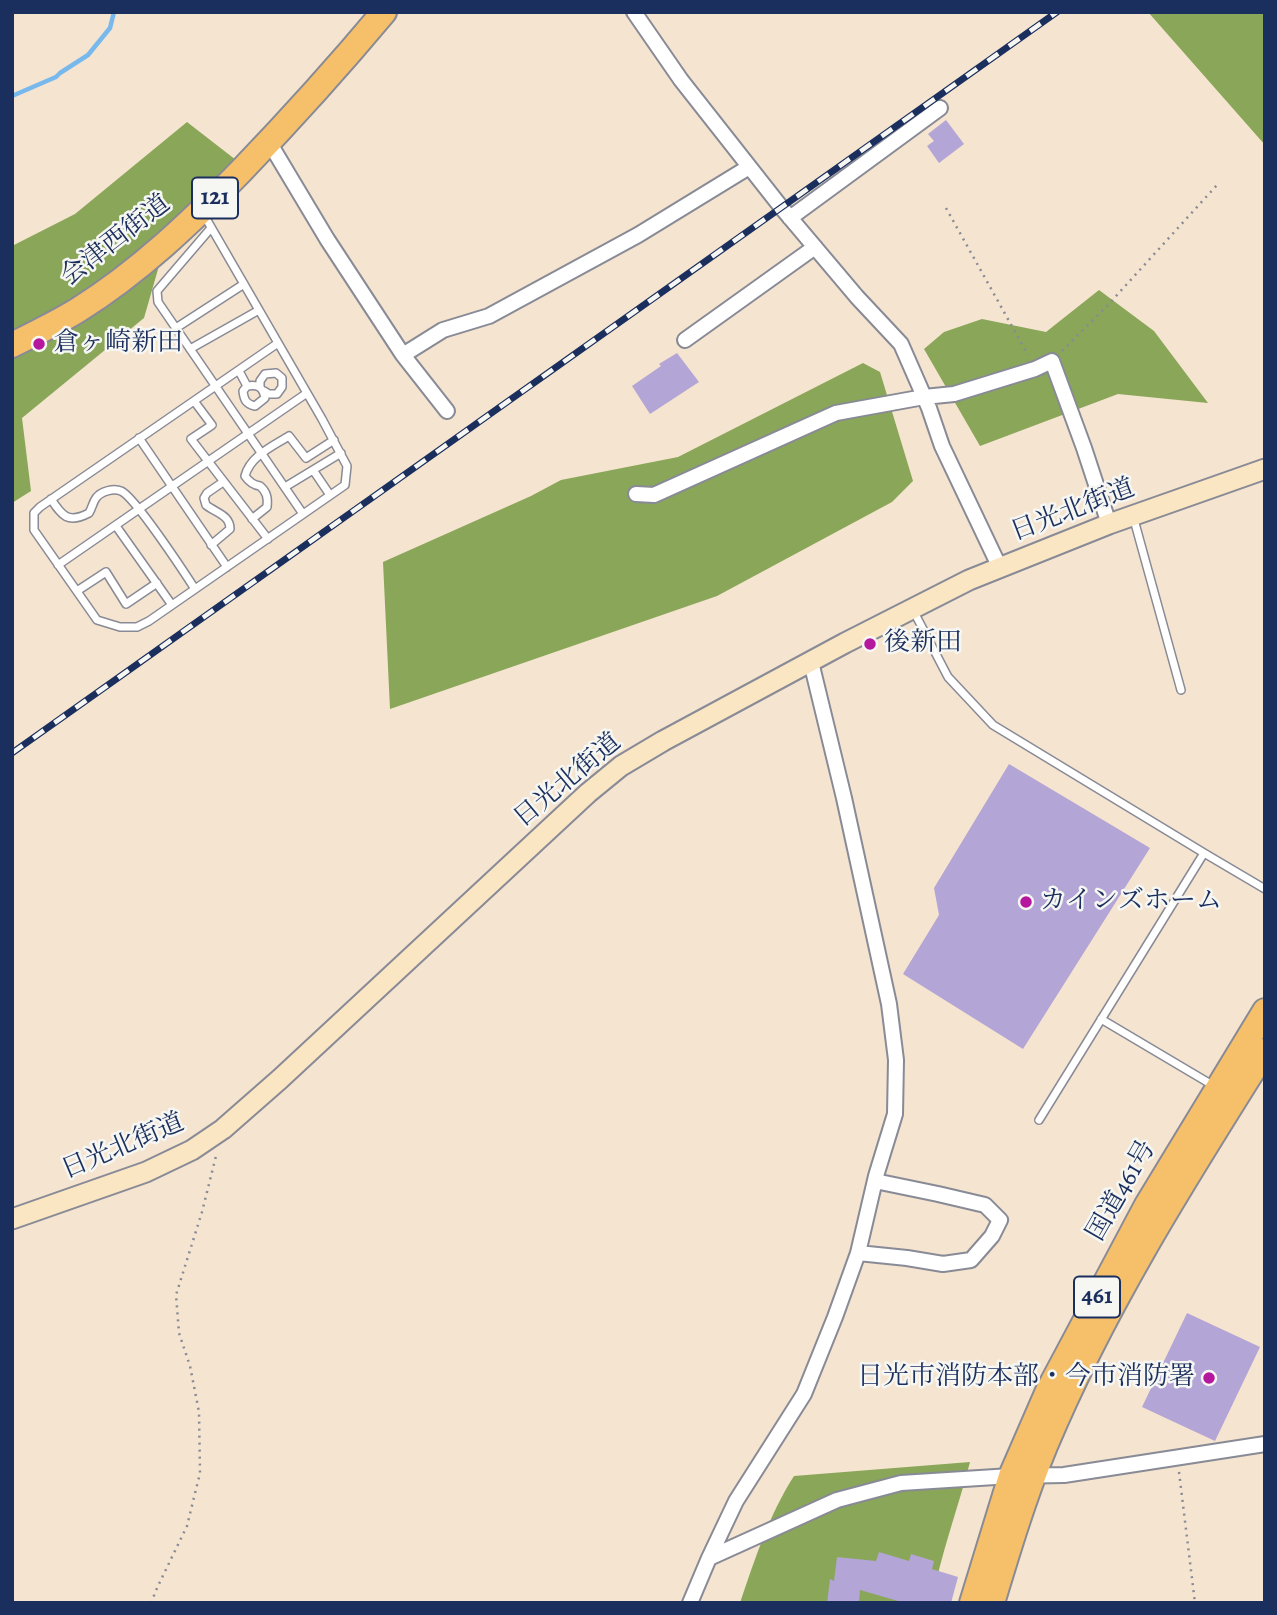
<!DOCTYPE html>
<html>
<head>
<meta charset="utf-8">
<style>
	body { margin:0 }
	#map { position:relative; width:1277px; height:1615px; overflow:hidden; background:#f5e4cf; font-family:Alegreya,serif }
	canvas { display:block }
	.frame { position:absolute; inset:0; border:14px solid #1b2f5e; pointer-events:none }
</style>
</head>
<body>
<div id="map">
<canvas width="1277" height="1615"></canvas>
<div class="frame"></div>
</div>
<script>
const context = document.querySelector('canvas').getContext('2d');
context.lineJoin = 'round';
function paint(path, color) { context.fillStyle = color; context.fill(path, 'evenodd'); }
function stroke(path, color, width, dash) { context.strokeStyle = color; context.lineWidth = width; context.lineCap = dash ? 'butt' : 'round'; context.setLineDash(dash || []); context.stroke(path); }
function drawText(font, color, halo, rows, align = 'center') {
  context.font = font + ' Alegreya,"Noto Serif JP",serif'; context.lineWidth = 5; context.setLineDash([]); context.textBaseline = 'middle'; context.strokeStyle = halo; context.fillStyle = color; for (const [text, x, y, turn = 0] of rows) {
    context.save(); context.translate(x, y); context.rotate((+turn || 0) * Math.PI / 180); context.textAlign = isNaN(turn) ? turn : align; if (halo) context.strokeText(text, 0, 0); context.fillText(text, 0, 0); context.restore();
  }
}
paint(new Path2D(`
	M1148,12H1265V145Z
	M187,122L245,167L165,245L144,318L22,418L31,491L12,503V246L75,214Z
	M1099,290L1154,331L1208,403L1118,394L980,446L924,349L944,332L982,319L1046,332Z
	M863,363L880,372L913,481L892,502L717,596L390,709L383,562L531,496L561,480L678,457Z
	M970,1462C958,1509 940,1555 932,1603H740C755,1559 769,1515 794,1476Z`), '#89a659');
stroke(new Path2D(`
	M12,96L56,77L60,73L88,55L110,28L114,12`), '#78b9ed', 4.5);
paint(new Path2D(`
	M946,120L964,144L939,163L927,146L934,141L928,134Z
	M677,353L699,382L650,414L632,386L661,366L659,364Z
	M1009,764L1150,848L1023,1049L903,974L939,915L934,888Z
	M1187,1313L1260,1347L1215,1441L1142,1407Z
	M879,1552L909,1561L911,1554L934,1561L932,1569L958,1577L951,1603H905L860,1590L859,1603H827L830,1579L834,1581L837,1557L876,1561Z`), '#b3a5d5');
const lane = new Path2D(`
	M204,215L322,419L347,466L345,485L149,621L137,627H120L97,620L34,530V513L40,507L278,343
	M211,228L157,291L158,302L303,514
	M176,328L244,284
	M190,349L259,310
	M239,371L247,386L243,391C244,400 246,404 255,406L265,398C263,387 258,384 247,386
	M260,387V381L265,374L276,373L282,378V387L277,394H269L264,391
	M194,401L212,425L191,439L268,539
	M139,438L227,567
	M313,470L330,495
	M285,487L341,453
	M51,499C62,516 68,524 89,513C92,508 93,502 96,498C101,491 114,488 121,491C134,496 184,572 195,589
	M1133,516L1181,690
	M252,519L267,507C268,498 267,492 260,486C253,485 249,482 245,476C250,456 273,446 289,436L306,458L334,440
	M116,526L172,605
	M211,545L230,529C230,515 216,513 206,505L204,498L207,493L223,482
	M58,565L307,393
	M77,591L106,572L126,604L157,583
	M913,610L948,677L993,725L1204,853
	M1101,1019L1214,1086
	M1039,1120L1204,853L1265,889`);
const street = new Path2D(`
	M634,12L681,80L781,207L857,297L901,344L929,408L942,446L1000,568
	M269,142L327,239L403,355L447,411
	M790,218L940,108
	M685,340L815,247
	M403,355L443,330L489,316L638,235L749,167
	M636,494L654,495L836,413L924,397L954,394L1035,369L1052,361L1084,448L1109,524
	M858,1253L907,1258L943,1264L971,1260L992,1236L1000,1220L985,1205L938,1194L875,1181
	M709,1558L736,1501L804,1394L835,1317L858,1253L876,1176L895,1114L896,1060L889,1004L844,798L811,662
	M690,1603L709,1558L837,1500L901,1483L1011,1476L1064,1475L1265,1444`);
const secondary = new Path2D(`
	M12,1219L146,1172L192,1150L223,1129L280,1079L588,793L621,766L663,741L845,643L969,580L1109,524L1265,469`);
const highway = new Path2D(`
	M12,345C34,334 57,323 78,310C139,272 191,222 241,171C290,120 338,67 384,12
	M972,1603L1011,1476L1048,1391L1147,1205L1265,1011
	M992,1603C1008,1550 1024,1497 1045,1446C1103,1307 1185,1178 1265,1051`);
stroke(lane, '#888a96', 10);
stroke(street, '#888a96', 18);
stroke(secondary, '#888a96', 23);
stroke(highway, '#888a96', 28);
stroke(new Path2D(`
	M946,208L1028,355
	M1062,351L1107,306L1217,185
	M1179,1472L1195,1603
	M151,1603L157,1588L187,1526L200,1473L199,1412L190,1366L179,1333L176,1295L202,1212L216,1156`), '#888a96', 2.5, [2, 5]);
stroke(lane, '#fff', 7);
stroke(street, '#fff', 14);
stroke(secondary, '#fbe6c4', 19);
stroke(highway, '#f6c06b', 24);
const rail = new Path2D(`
	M12,753L1057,12`);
stroke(rail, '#1b2f5e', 7);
stroke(rail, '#f6f6f2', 4.5, [13]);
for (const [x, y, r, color] of [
	[39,344,7,"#b5179e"],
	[870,644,7,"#b5179e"],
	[1026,902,7,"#b5179e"],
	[1209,1378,7,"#b5179e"]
]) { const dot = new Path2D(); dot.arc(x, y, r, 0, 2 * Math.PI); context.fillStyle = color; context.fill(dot); stroke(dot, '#f6f6f2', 2.5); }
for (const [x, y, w] of [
	[215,198,46],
	[1097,1297,46]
]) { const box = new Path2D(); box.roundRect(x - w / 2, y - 20.5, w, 41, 5); context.fillStyle = '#f6f6f2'; context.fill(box); stroke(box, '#1b2f5e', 2); }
drawText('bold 24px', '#1b2f5e', null, [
	["121",215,198],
	["461",1097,1297]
]);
drawText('26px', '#1b2f5e', '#f6f6f2', [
	["会津西街道",116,241,-38],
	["日光北街道",1073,511,-21],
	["日光北街道",568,781,-40],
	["日光北街道",123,1147,-23],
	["国道461号",1122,1191,-60]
]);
drawText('26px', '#1b2f5e', '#f6f6f2', [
	["倉ヶ崎新田",53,344],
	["後新田",884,644],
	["カインズホーム",1040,902],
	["日光市消防本部・今市消防署",1195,1378,"right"]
], 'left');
</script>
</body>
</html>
